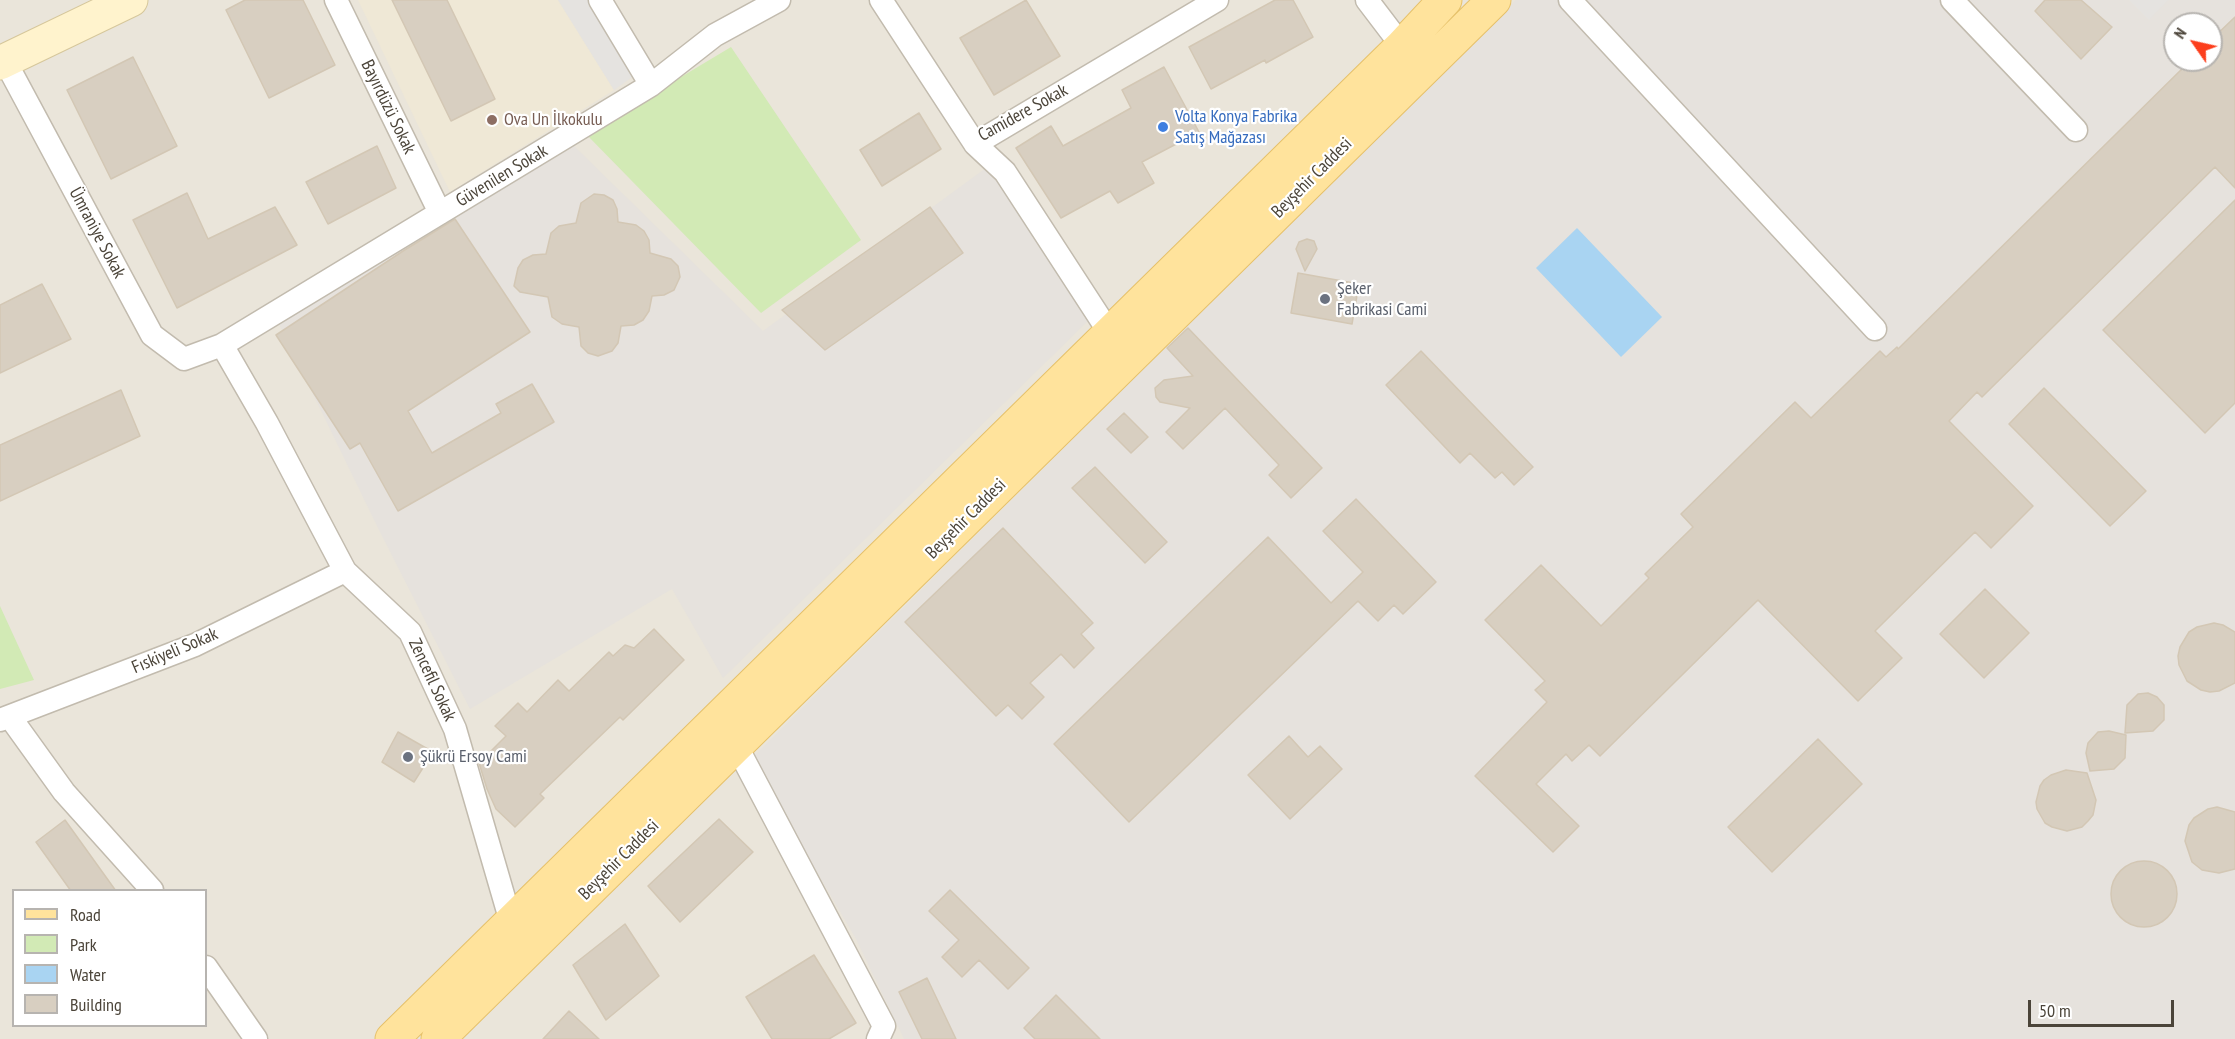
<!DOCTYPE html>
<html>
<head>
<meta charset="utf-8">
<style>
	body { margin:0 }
	#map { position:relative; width:2235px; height:1039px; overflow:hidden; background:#f6f3ec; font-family:"PT Sans Narrow",sans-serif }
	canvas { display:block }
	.legend { position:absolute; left:12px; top:889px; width:195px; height:138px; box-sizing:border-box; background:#fff; border:2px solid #b7b4b0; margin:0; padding:8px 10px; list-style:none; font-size:18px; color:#4b4439 }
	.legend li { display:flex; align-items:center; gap:12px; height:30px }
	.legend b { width:30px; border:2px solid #b7b4b0 }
	.north { position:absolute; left:2163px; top:12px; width:60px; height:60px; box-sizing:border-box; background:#fff; border:2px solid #b7b4b0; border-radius:50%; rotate:304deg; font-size:16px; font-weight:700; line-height:24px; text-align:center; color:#4b4439 }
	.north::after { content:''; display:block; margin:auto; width:21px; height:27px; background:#fc3f1d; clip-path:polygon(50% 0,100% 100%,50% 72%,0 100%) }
	.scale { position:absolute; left:2028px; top:1000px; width:146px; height:27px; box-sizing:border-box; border:3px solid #4b4439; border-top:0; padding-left:8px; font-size:18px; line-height:21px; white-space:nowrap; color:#4b4439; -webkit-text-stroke:4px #fff; paint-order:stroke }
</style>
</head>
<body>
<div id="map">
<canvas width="2235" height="1039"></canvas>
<ul class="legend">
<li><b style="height:8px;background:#ffe39c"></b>Road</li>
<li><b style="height:16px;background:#d2eab5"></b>Park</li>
<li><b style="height:16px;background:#a9d4f2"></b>Water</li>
<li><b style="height:16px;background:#d8cfc1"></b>Building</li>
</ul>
<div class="north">N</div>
<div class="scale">50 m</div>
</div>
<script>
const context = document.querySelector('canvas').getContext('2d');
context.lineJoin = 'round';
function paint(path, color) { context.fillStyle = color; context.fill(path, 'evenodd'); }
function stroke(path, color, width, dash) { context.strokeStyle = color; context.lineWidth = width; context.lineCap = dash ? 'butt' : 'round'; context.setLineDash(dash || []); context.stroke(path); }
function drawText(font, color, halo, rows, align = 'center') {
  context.font = font + ' "PT Sans Narrow",sans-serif'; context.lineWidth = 4.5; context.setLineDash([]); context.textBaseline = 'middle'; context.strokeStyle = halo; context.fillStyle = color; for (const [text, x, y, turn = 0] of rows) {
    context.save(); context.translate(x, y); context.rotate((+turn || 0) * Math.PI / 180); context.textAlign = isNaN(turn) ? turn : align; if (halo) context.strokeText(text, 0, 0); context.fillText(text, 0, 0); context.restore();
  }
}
paint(new Path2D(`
	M0,0H2235V1039H0ZM2175,24H2211V60H2175ZM14,890H206V1026H14Z`), '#eae5da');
paint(new Path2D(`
	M1516,0H2235V1039H904L856,939L751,759ZM2175,24H2211V60H2175Z
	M574,146L763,331L1001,157L1092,317L723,678L672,589L470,709L379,530L276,318Z`), '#e6e2dd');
paint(new Path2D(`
	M358,0H558L614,90L450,192Z`), '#efe8d6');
paint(new Path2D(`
	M731,47L861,240L761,313L586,134Z
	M0,606L34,680L0,689Z`), '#d2eab5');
paint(new Path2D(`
	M558,0H599L642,70L614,90Z
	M2129,0H2168L2149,20Z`), '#e5e3e0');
paint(new Path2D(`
	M1577,228L1662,317L1621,357L1536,268Z`), '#a9d4f2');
const building = new Path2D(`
	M245,0H303L335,65L269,98L226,10Z
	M392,0H447L495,99L451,121Z
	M1026,0L1060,56L994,95L960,38Z
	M1275,0H1293L1313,37L1266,63L1265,60L1211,89L1189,47Z
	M2045,0H2081L2112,27L2081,59L2035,11Z
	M2235,17V188L2215,167L1982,397L1977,392L1949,421L2033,506L1991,548L1975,532L1875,631L1902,658L1858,701L1758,600L1600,756L1589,745L1572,761L1566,754L1536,784L1579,826L1553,852L1475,776L1547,702L1535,690L1545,681L1485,620L1541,565L1601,626L1649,578L1645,574L1693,527L1681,514L1795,402L1811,418L1880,351L1886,357L1897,347L1898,349L2191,60H2211V40Z
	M133,57L177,146L111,179L67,90Z
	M1164,67L1199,132L1142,162L1154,183L1118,203L1110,191L1061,218L1016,148L1051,126L1063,146L1131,108L1122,90Z
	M919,113L941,149L882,186L860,150Z
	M377,146L396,188L328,224L306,182Z
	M187,193L208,239L275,207L297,245L177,308L133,220Z
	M594,194L604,195L613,200L617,209L618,222L636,225L644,231L649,240L650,253L671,259L678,266L680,277L674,290L664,295L652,296L649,311L643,320L634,325L621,326L618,343L612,351L598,356L588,353L581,346L579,327L562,324L552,317L548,297L520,292L514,286L518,268L523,260L533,255L546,254L551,233L559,226L576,223L581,203Z
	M2235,200V403L2205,433L2103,330Z
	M930,207L963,253L825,350L782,310Z
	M455,219L530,332L408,411L432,453L501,413L496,404L532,384L554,422L398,511L360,443L350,449L276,335L403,251Z
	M1307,239L1314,241L1317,249L1305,271L1296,249L1299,242Z
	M1298,273L1359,284L1352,324L1291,313Z
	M42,284L71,339L0,373V305Z
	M1188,328L1322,468L1291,498L1269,475L1279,465L1225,408L1183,449L1166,432L1190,408L1160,402L1156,397L1155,388L1164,380L1193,376L1167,348Z
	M1421,351L1533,467L1514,485L1502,472L1495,478L1470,453L1460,463L1386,385Z
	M2044,388L2146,491L2110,526L2009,424Z
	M121,390L140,436L0,501V445Z
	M1124,413L1148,437L1131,453L1107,429Z
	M1095,467L1167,542L1145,563L1072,488Z
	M1356,499L1436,582L1403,614L1394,605L1378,621L1358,601L1129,822L1054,744L1268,537L1331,603L1363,572L1323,531Z
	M1003,528L1093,623L1081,634L1094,648L1074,668L1061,654L1030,683L1044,697L1022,719L1008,705L996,716L905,622Z
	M1985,589L2029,633L1984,678L1940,634Z
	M2214,623L2223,625L2235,632V683L2219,691L2210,692L2201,690L2187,681L2179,665L2178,656L2180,647L2189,632L2197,627Z
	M654,629L684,660L623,720L620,717L540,794L544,798L515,827L496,809L487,789L479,763L506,736L495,726L518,703L527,712L558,680L569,691L609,652L613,656L625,645L634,648Z
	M2148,693L2157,697L2164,705V720L2153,731L2125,733L2127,705L2138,694Z
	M2109,731L2126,735L2125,758L2114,769L2090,771L2086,753L2088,743L2098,732Z
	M398,732L433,752L414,782L382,762Z
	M1289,736L1308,757L1320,746L1342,769L1290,819L1248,775Z
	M1818,739L1862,784L1772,872L1728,827Z
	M2066,770L2087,773L2096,800L2093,815L2088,821L2082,827L2067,831L2052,827L2045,823L2037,809L2036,802L2040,786L2044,780L2051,775Z
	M2217,807L2235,812V869L2219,873L2202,870L2192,862L2185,841L2189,825L2194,818L2208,809Z
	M719,819L753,852L680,922L648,886Z
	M65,820L116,891H71L36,842Z
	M2111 894a33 33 0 1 1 66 0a33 33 0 1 1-66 0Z
	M950,890L1029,968L1008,989L979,960L962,977L942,957L959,940L929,911Z
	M625,924L659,976L606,1020L573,965Z
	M814,955L856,1023L829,1039H772L746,997Z
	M927,978L956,1039H922L899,992Z
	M1056,995L1100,1039H1035L1024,1028Z
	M569,1011L599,1039H543Z`);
paint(building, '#d8cfc1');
stroke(building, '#d3c7b4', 1.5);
const street = new Path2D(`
	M336,0L440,213
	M600,0L651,85
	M881,0L975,144L1217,0
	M1367,0L1402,46
	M1570,0L1875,329
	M1952,0L2076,130
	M5,61L152,335L184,359L222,345L651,85L715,35L779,0
	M975,144L1005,172L1109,332
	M222,345L267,423L345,571L410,632L455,729L511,922
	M10,717L64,792L152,890
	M0,720L195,645L345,571
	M736,745L884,1026L878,1039
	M206,967L256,1039`);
const secondary = new Path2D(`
	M0,63L131,0`);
const primary = new Path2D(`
	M392,1039L1402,46L1445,0
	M438,1039L1494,0`);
stroke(street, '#c2bbae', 25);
stroke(secondary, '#d6c79b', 35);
stroke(primary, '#e6c16a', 35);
stroke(street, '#fff', 22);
stroke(secondary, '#fff3cd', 33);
stroke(primary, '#ffe39c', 33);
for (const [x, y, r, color] of [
	[492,120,6,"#8d6e63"],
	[1163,127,6,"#3f7fe0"],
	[1325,299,6,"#6b7280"],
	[408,757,6,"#6b7280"]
]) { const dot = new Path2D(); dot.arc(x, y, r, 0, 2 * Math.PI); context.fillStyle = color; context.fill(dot); stroke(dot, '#fff', 2); }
drawText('18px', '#4b4439', '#fff', [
	["Bayırdüzü Sokak",388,107,64],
	["Camidere Sokak",1023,113,-29],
	["Güvenilen Sokak",502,176,-31],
	["Beyşehir Caddesi",1312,178,-45],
	["Ümraniye Sokak",97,233,62],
	["Beyşehir Caddesi",966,519,-45],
	["Fıskiyeli Sokak",175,651,-23],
	["Zencefil Sokak",432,680,65],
	["Beyşehir Caddesi",619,860,-45]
]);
drawText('18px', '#366cbe', '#fff', [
	["Volta Konya Fabrika",1175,117],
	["Satış Mağazası",1175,138]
], 'left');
drawText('18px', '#785e54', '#fff', [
	["Ova Un İlkokulu",504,120]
], 'left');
drawText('18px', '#5b616d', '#fff', [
	["Şeker",1337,289],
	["Fabrikasi Cami",1337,310],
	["Şükrü Ersoy Cami",420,757]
], 'left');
</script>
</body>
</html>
